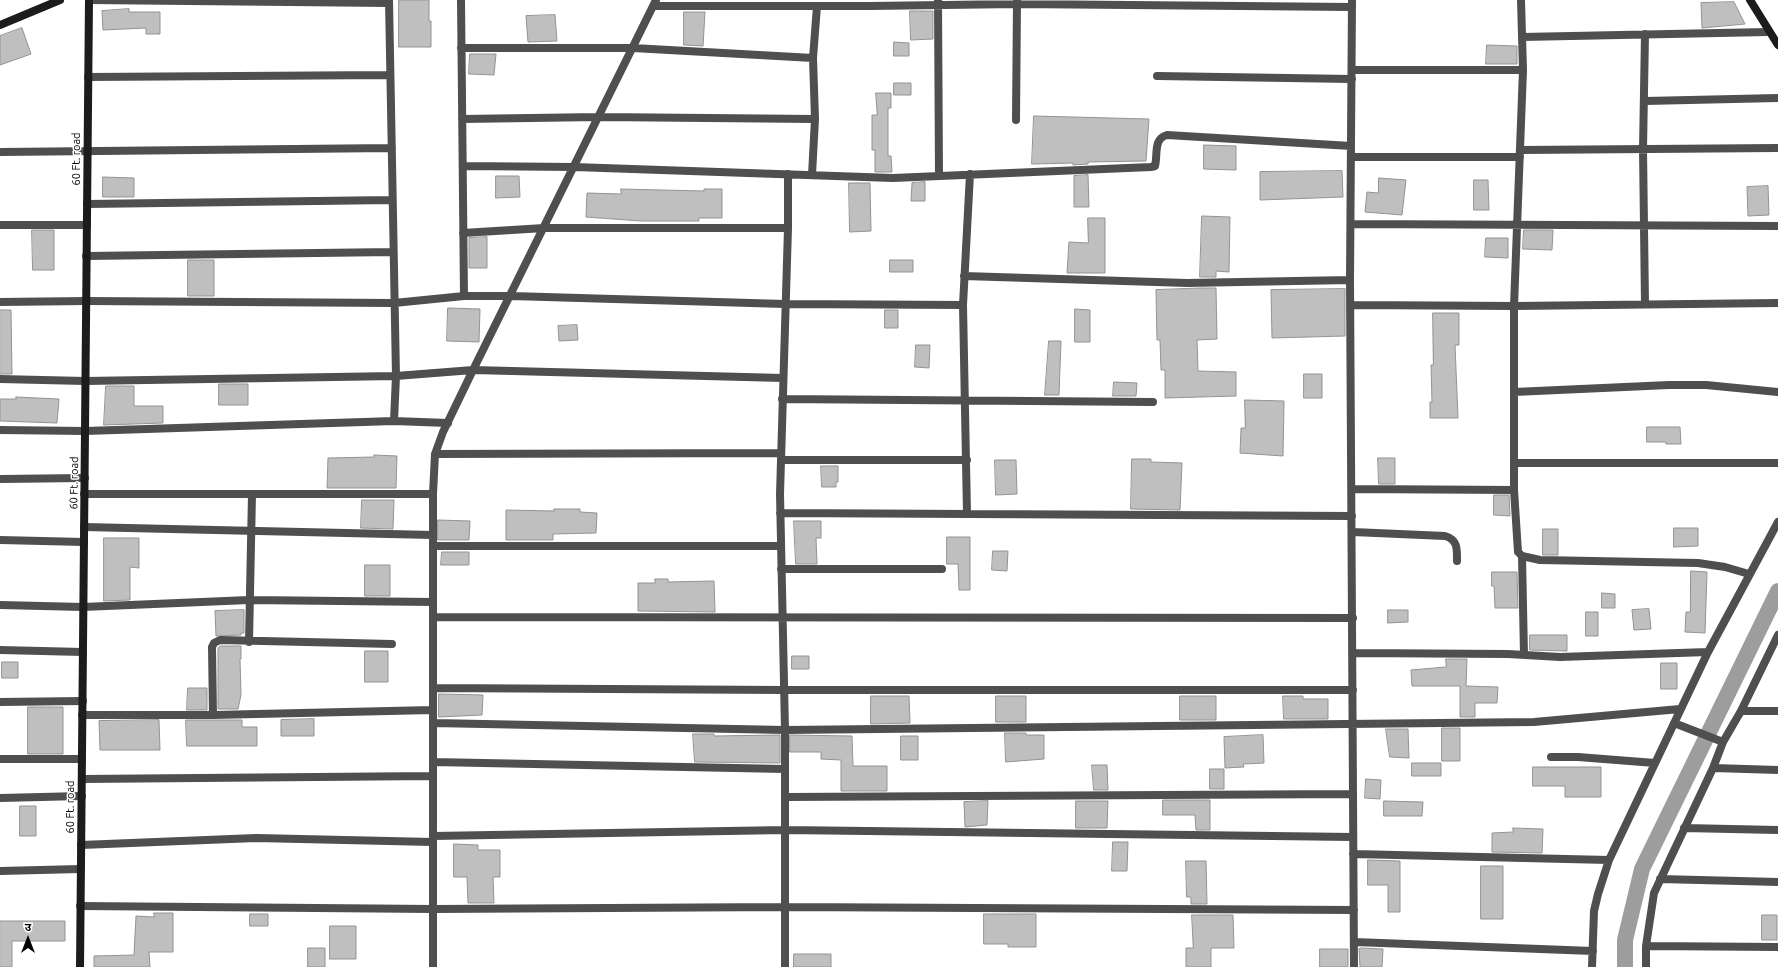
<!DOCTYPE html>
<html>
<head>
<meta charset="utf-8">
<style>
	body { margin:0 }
	#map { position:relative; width:1778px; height:967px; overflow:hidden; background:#fff; font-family:Ubuntu,"Noto Sans Devanagari",sans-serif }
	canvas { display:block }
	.north { position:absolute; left:8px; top:919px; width:40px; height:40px; -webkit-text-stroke:3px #fff; paint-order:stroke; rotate:0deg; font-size:11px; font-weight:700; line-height:16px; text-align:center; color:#000 }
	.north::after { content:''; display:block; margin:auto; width:14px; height:18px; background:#000; clip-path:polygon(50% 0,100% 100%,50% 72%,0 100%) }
</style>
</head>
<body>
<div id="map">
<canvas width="1778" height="967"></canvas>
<div class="north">उ</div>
</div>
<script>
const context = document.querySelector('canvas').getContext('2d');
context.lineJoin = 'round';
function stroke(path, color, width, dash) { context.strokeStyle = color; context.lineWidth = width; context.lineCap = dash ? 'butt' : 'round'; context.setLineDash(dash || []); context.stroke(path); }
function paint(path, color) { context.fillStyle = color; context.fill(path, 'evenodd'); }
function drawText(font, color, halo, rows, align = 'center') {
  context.font = font + ' Ubuntu,sans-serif'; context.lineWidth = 3; context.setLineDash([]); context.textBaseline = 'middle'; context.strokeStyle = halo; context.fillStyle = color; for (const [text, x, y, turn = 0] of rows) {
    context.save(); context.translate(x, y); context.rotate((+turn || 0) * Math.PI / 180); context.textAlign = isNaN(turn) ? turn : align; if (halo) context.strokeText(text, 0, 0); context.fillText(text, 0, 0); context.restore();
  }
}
stroke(new Path2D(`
	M1625,967V940L1642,869L1778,591`), '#9d9d9d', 16);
const building = new Path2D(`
	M399,0H429V21H431V47H399Z
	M1734,2L1745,24L1702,28L1701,3Z
	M129,9V12H160V34H146V28L103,30L102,11Z
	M910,11H933V39L911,40Z
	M684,12H705L703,46L684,45Z
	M555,15L557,41L528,42L526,16Z
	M22,28L31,54L0,65V36Z
	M894,42L909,43V56H894Z
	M1487,45L1517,46V64H1486Z
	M470,54H496L494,75L469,74Z
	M894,83H911V95H894Z
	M876,93H891V108H888V156H891L892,172H875V150H872V115H877Z
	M1034,116L1149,119L1146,161L1088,162V164L1073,165V163L1032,164Z
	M1204,145L1236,146V170L1204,169Z
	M1342,171L1343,197L1260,200V172Z
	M1088,175L1089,207H1074V176Z
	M496,176H519L520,197L496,198Z
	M103,177L134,178V197H103Z
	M1379,178L1406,180L1402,215L1365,212L1367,192L1378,193Z
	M1474,180H1488L1489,210H1474Z
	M925,182V201H911L912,183Z
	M849,183H870L871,231L850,232Z
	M1768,186L1769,215L1748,216L1747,187Z
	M621,189L704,191V189H722V218H699V221H641L586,217L587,193L621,194Z
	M1202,216L1230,217L1229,272L1216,271V277H1200Z
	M1088,218H1105V273H1067L1069,242L1088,243Z
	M32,230H54V270H33Z
	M1524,230H1553L1552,250L1523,249Z
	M487,237V268H469V238Z
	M1486,238H1508V258L1485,257Z
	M188,260H214V296H188Z
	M890,260H913V272H890Z
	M1200,288H1216L1217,339L1197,340L1198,371L1236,372V396L1165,398V370H1161L1160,340H1157L1156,290Z
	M1345,289V336L1272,338L1271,290Z
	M448,308L480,309L479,342L447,341Z
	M1075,309L1090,310V342H1075Z
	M0,310H11L12,374H0Z
	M885,310H898V328H885Z
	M1433,313H1459V345H1455L1458,418H1430V402H1432L1431,365H1433Z
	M577,325L578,340L559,341L558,326Z
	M1049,341H1061L1059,395H1045Z
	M916,345H930L929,368L915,367Z
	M1304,374H1322V398H1304Z
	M1114,382L1137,383L1136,396H1113Z
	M219,384H248V405H219Z
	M106,386H134V406H163V423L104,425Z
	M16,397L59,399L57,423L0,421V399H16Z
	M1245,400L1284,401L1283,456L1240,453L1241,428H1245Z
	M1647,427H1680L1681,444H1666V442H1647Z
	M374,455L397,456L396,488H327L328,458L374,457Z
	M1378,458H1395V484H1379Z
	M1132,459H1151V462L1182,463L1180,510L1131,509Z
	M995,460H1016L1017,494L996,495Z
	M821,466H838V482H836V487H822Z
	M1494,495H1509L1510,516L1494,515Z
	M362,500H394L393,529L361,528Z
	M554,509H580V512L597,513L596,533L553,534V540H506V510L554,511Z
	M438,520L470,521L469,540H438Z
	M794,521H821V538H816L817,564H796Z
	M1674,528H1698V546L1674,547Z
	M1543,529H1558V555H1543Z
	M947,537H970V590H959L958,564H947Z
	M104,538H139V568L130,567V600L104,601Z
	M993,551H1008L1007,571L992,570Z
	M442,552H469V565H441Z
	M365,565H390V596H365Z
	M1691,571L1707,572L1705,633L1685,632L1686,612H1690Z
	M1492,572H1517L1518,608H1495L1494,586H1492Z
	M655,579H668V582L714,581L715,612L638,611V583H655Z
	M1602,593L1615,594V608H1602Z
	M1649,609L1651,629L1634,630L1632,610Z
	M244,610V633H241V635L216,636L215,611Z
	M1388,610H1408V622L1388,623Z
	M1586,612H1598V636H1586Z
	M1530,635H1567V651L1530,650Z
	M221,646H241V659H240L241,695L238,709H218V648Z
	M365,651H388V682H365Z
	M792,656H809V669H792Z
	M1446,659H1467L1466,686L1498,687L1497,703H1475V717H1460V686H1412L1411,670L1446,667Z
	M2,662H18V678H2Z
	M1661,663H1677V689H1661Z
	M188,688H207V710H187Z
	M439,694L483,695L482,715L439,717Z
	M871,696H909L910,723L871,724Z
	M996,696H1026V722H996Z
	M1180,696H1216V720H1180Z
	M1283,696H1303V699H1328V719H1284Z
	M28,707H63V754H28Z
	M314,719V736H281V720Z
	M159,720L160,750H100L99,721Z
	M186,720H242V727H257V746H187Z
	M1442,728H1460V761H1442Z
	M1386,729H1408L1409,758L1390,757Z
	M1005,733H1026V735H1044V759L1006,762Z
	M693,734H714V736L780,735V763L695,762Z
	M790,735L852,736L853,766H887V791H841V760L821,759V752H790Z
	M1263,735L1264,763L1243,764L1244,767L1225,768L1224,737Z
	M901,736H918V760H901Z
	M1412,763H1441V776H1412Z
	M1092,765H1107L1108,790H1094Z
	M1533,767H1601V797H1565V786H1533Z
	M1210,769H1224V789H1210Z
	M1366,779L1381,780L1380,799L1365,798Z
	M1163,800H1210V830H1196L1195,815H1163Z
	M988,801L987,825L965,827L964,802Z
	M1076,801H1108L1107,828H1076Z
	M1384,801L1423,802L1422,816H1384Z
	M20,806H36V836H20Z
	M1513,828L1543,829L1542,853L1492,852V833L1513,832Z
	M1113,842H1128L1127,871H1112Z
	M454,844L478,845V850H500V877H493L494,903H468L467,877H454Z
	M1368,860L1400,861V912H1388V885H1368Z
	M1186,861H1206L1207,904H1191V897H1187Z
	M1481,866H1503V919H1481Z
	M154,913H173V952H149L150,967H94V956L134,955L136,916L154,917Z
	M250,914H268V926H250Z
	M984,914H1036V947H1008V944H984Z
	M1192,915H1233L1234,948H1211V967H1186V948H1193Z
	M1762,915H1777V940H1762Z
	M0,921H65V941H12V967H0Z
	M330,926H356V959H330Z
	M308,948H325V967H308Z
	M1361,948L1383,949L1382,967H1360L1359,949Z
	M1320,949H1348V967H1320Z
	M794,954H831V967H794Z`);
paint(building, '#bfbfbf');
stroke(building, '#939393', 1);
stroke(new Path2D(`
	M89,0L389,3
	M461,0L464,296
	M1352,0L1350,280L1354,967
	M1521,0L1523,70L1514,306V490L1518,552L1522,556L1540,560L1698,563L1725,567L1749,574
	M938,1L939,176
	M654,6H870L1017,4L1352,7
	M1522,37L1768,32
	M461,48H633L813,58
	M1352,70H1523
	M1157,76L1352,79
	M88,77L390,75
	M1645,101L1778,98
	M462,119L599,117L815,119
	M1016,120L1017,0
	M1520,150L1778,148
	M0,152L392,148
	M1351,157H1520
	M463,166L574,167L893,178L1151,167L1155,166C1158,154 1153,139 1167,135L1351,146
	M812,175L815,119L813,58L817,6
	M87,204L392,200
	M1351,224L1778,226
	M0,225H87
	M463,233L544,228H788
	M86,256L393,252
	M964,276L1187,283L1350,280
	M0,302L86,301L394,303L464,296H511L785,304L963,305
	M1645,304L1643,149L1645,34
	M1352,305L1514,306L1778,303
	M0,379L85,381L396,376L473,370L783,378
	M1514,392L1669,385H1706L1778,392
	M782,399L1153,402
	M394,421L448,423
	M0,430L85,431L394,421L396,376L389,0
	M435,454L781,453
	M781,460H967
	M1514,463H1778
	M0,479L85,478
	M1352,489L1514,490
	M84,494H433
	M780,513L1352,516
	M967,514L963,305L970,174
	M84,527L433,535
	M1353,532L1445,536C1458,540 1457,549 1457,561
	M0,540L84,542
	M433,546H781
	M1522,556L1524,655
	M781,569H942
	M0,605L83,607L249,600L433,602
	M433,617L1353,618
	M249,642L252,494
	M0,650L83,652
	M1353,653L1508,654L1560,657L1708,652
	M433,688L784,690H1353
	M0,702L83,701
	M1741,711H1778
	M82,715H213L433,710
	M213,715L212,647L214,643L220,640L392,644
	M433,723L785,730L1534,722L1680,709
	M1674,723L1723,742
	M1551,757H1578L1655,763
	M0,759H82
	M433,762L785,769
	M1713,768L1778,770
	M82,779L433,776
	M785,797L1353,794
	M0,798L82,796
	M1684,828L1778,830
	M433,836L786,830L1353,837
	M81,845L256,838L433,842
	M1353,854L1609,860
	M0,871L80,869
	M1660,879L1778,882
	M80,906L433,909L785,907L1354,910
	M1354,942L1593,951
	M1646,946L1778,947
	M433,967V494L435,454L443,432L473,370L656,0
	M785,967V730L780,494L788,228V174
	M1592,967L1594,911L1598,894L1609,860L1708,652L1778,522
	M1646,967V946L1654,893L1713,768L1723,742L1741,711L1778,635`), '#4f4f4f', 8);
stroke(new Path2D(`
	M1750,0L1778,45
	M0,25L60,0
	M80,967L89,0`), '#1c1c1c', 8);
drawText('11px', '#000', '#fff', [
	["60 Ft. road",76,159,-90],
	["60 Ft. road",74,483,-89],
	["60 Ft. road",70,807,-90]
]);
</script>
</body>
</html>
